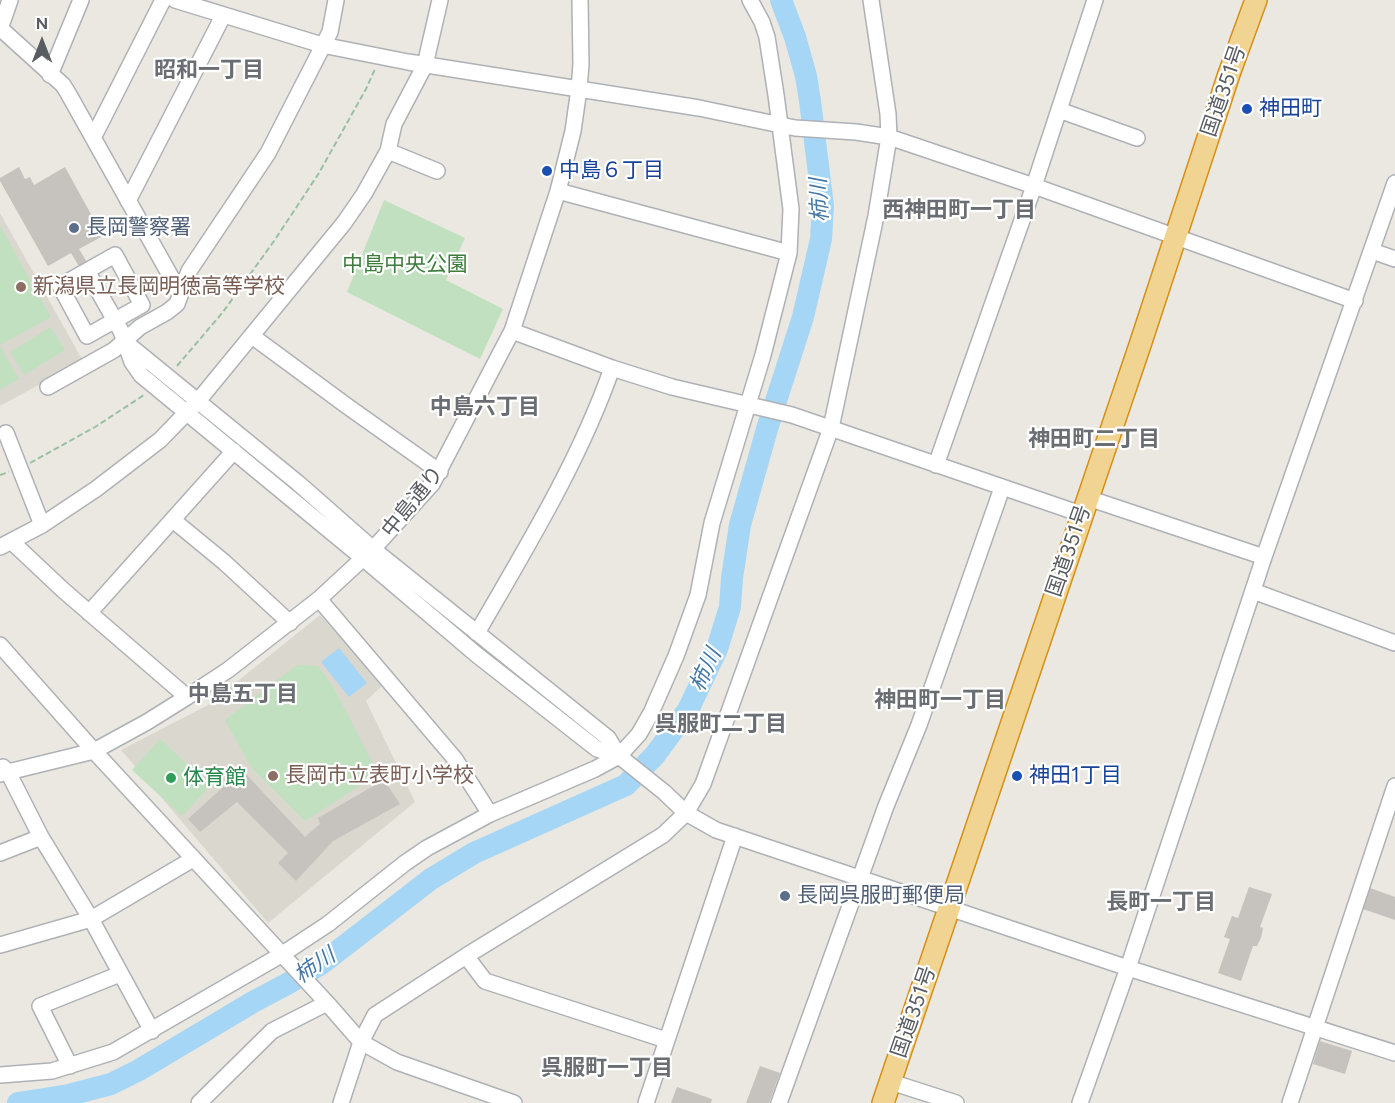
<!DOCTYPE html>
<html>
<head>
<meta charset="utf-8">
<style>
	body { margin:0 }
	#map { position:relative; width:1395px; height:1103px; overflow:hidden; background:#eae8e1; font-family:Figtree,sans-serif }
	canvas { display:block }
	.north { position:absolute; left:12px; top:12px; width:60px; height:60px; -webkit-text-stroke:4px #fff; paint-order:stroke; rotate:0deg; font-size:16px; font-weight:700; line-height:24px; text-align:center; color:#595c60 }
	.north::after { content:''; display:block; margin:auto; width:21px; height:27px; background:#595c60; clip-path:polygon(50% 0,100% 100%,50% 72%,0 100%) }
</style>
</head>
<body>
<div id="map">
<canvas width="1395" height="1103"></canvas>
<div class="north">N</div>
</div>
<script>
const context = document.querySelector('canvas').getContext('2d');
context.lineJoin = 'round';
function paint(path, color) { context.fillStyle = color; context.fill(path, 'evenodd'); }
function stroke(path, color, width, dash) { context.strokeStyle = color; context.lineWidth = width; context.lineCap = dash ? 'butt' : 'round'; context.setLineDash(dash || []); context.stroke(path); }
function drawText(font, color, halo, rows, align = 'center') {
  context.font = font + ' Figtree,"Noto Sans JP",sans-serif'; context.lineWidth = 4.5; context.setLineDash([]); context.textBaseline = 'middle'; context.strokeStyle = halo; context.fillStyle = color; for (const [text, x, y, turn = 0] of rows) {
    context.save(); context.translate(x, y); context.rotate((+turn || 0) * Math.PI / 180); context.textAlign = isNaN(turn) ? turn : align; if (halo) context.strokeText(text, 0, 0); context.fillText(text, 0, 0); context.restore();
  }
}
paint(new Path2D(`
	M0,213L83,361L0,406Z
	M320,615L383,685L366,701L415,802L268,923L121,750L208,705Z`), '#dad7cf');
paint(new Path2D(`
	M384,200L465,238L446,280L503,309L480,359L347,292Z
	M0,226L51,317L0,345Z
	M51,327L65,350L24,375L10,352Z
	M0,346L19,379L0,390Z
	M297,665L318,666L334,688L378,774L305,821L251,767L225,720Z
	M160,739L210,786L182,816L132,770Z`), '#c1e0bf');
paint(new Path2D(`
	M339,648L367,683L349,697L321,662Z`), '#a6d6f5');
stroke(new Path2D(`
	M18,1103L69,1095L111,1084L139,1070L253,1002L287,984L321,964L431,879L474,853L626,785L655,755L688,710L717,649L730,607L732,578L740,525L767,429L803,317L821,239L823,206L810,101L806,76L795,37L781,0`), '#a6d6f5', 22);
paint(new Path2D(`
	M19,167L25,179L30,177L34,185L65,167L103,236L79,249L88,264L80,268L71,253L48,266L0,181V178Z
	M242,770L305,837L320,824L318,818L384,780L400,804L333,841L296,881L278,863L288,853L237,802L200,832L188,819Z
	M1249,887L1272,894L1260,927L1263,928L1261,938L1257,946H1253L1241,981L1218,973L1230,939L1224,937L1232,916L1238,918Z
	M1370,888L1395,897V920L1363,909Z
	M1320,1041L1352,1051L1345,1074L1313,1064Z
	M760,1066L780,1073L769,1103H746Z
	M677,1087L712,1099L711,1103H671Z`), '#c6c2be');
const minor = new Path2D(`
	M175,0L322,45L408,62L699,108L795,128L856,132L889,137L1034,186L1355,301
	M0,28L63,85L68,93L180,293
	M0,29L10,0
	M50,75L81,0
	M1059,110L1137,138
	M93,138L163,0
	M388,151L437,171
	M558,191L789,253
	M128,201L223,16
	M1372,251L1395,259
	M115,255L142,305L87,336L60,286Z
	M87,271L121,331L132,362L141,375L364,559L477,655L597,749L619,756L664,792L686,813L716,830L1128,968L1395,1053
	M512,331L612,368L672,387L792,415L1081,514
	M252,336L347,406L440,472
	M124,341L298,483L373,549L608,738L619,756
	M48,387L114,350L140,327L167,312L177,304L189,271L268,153L330,32L336,0
	M6,433L42,525
	M936,465L1034,186L1095,0
	M1088,498L1264,557
	M173,520L224,562L290,623
	M12,542L63,590L187,697
	M0,547L42,525L96,489L160,440L198,401L344,223L364,194L388,151L394,124L425,65L440,0
	M1253,591L1395,643
	M319,599L455,759L490,814
	M89,613L234,451
	M477,633C526,548 580,460 612,368
	M0,645L94,751L327,1003
	M3,767L8,772L41,837L91,919L152,1031
	M0,774L94,751L147,722L187,697L228,670L319,599L373,549L432,484L512,331L558,191L573,131L579,89L581,64L580,0
	M0,853L41,837
	M0,945L91,919L193,859
	M466,956L485,981L666,1040
	M70,1066L40,1006L120,974
	M0,1075L52,1071L113,1052L281,955L328,924L405,863L427,848L490,814L595,769L619,756L639,734L651,713L676,656L698,595L712,523L763,355L789,253L791,209L776,95L767,37L762,22L750,0
	M891,1082L956,1103
	M199,1103L272,1031L327,1003L361,1042L397,1062L514,1103
	M341,1103L361,1042L375,1015L466,956L663,835L686,813L703,784L831,428L876,216L889,137L888,114L871,0
	M646,1103L735,836
	M779,1103L886,806L919,725L1002,488
	M1080,1103L1128,968L1264,557L1395,183
	M1290,1103L1395,786`);
const highway = new Path2D(`
	M883,1103L1140,345L1229,74L1256,0`);
stroke(minor, '#aeb1b5', 18);
stroke(highway, '#d49017', 24);
stroke(new Path2D(`
	M177,366L223,312L274,241L319,173L366,89L375,69
	M30,463L95,427L144,395
	M0,475L9,472`), '#9ac0a2', 2, [6, 3]);
stroke(minor, '#fff', 15);
stroke(highway, '#f1d491', 21);
for (const [x, y, r, color] of [
	[1247,109,6,"#1a4fb4"],
	[547,171,6,"#1a4fb4"],
	[74,228,6,"#5c6f8a"],
	[21,287,6,"#8d6e63"],
	[273,776,6,"#8d6e63"],
	[1017,776,6,"#1a4fb4"],
	[171,778,6,"#2e9e5b"],
	[785,896,6,"#5c6f8a"]
]) { const dot = new Path2D(); dot.arc(x, y, r, 0, 2 * Math.PI); context.fillStyle = color; context.fill(dot); stroke(dot, '#fff', 2); }
drawText('21px', '#595c60', '#fff', [
	["国道351号",1224,91,-71],
	["中島通り",413,502,-51],
	["国道351号",1069,551,-71],
	["国道351号",914,1012,-71]
]);
drawText('21px', '#164399', '#fff', [
	["神田町",1259,109],
	["中島６丁目",559,171],
	["神田1丁目",1029,776]
], 'left');
drawText('21px', '#4e5e75', '#fff', [
	["長岡警察署",86,228],
	["長岡呉服町郵便局",797,896]
], 'left');
drawText('21px', '#3c7c3c', '#fff', [
	["中島中央公園",405,265]
]);
drawText('21px', '#785e54', '#fff', [
	["新潟県立長岡明徳高等学校",33,287],
	["長岡市立表町小学校",285,776]
], 'left');
drawText('21px', '#27864d', '#fff', [
	["体育館",183,778]
], 'left');
drawText('bold 22px', '#6a6e72', '#fff', [
	["昭和一丁目",209,71],
	["西神田町一丁目",959,211],
	["中島六丁目",485,408],
	["神田町二丁目",1094,440],
	["中島五丁目",243,695],
	["神田町一丁目",940,701],
	["呉服町二丁目",721,725],
	["長町一丁目",1161,903],
	["呉服町一丁目",607,1069]
]);
drawText('italic 22px', '#4678a5', '#fff', [
	["柿川",820,200,-93],
	["柿川",706,670,-65],
	["柿川",315,966,-34]
]);
</script>
</body>
</html>
